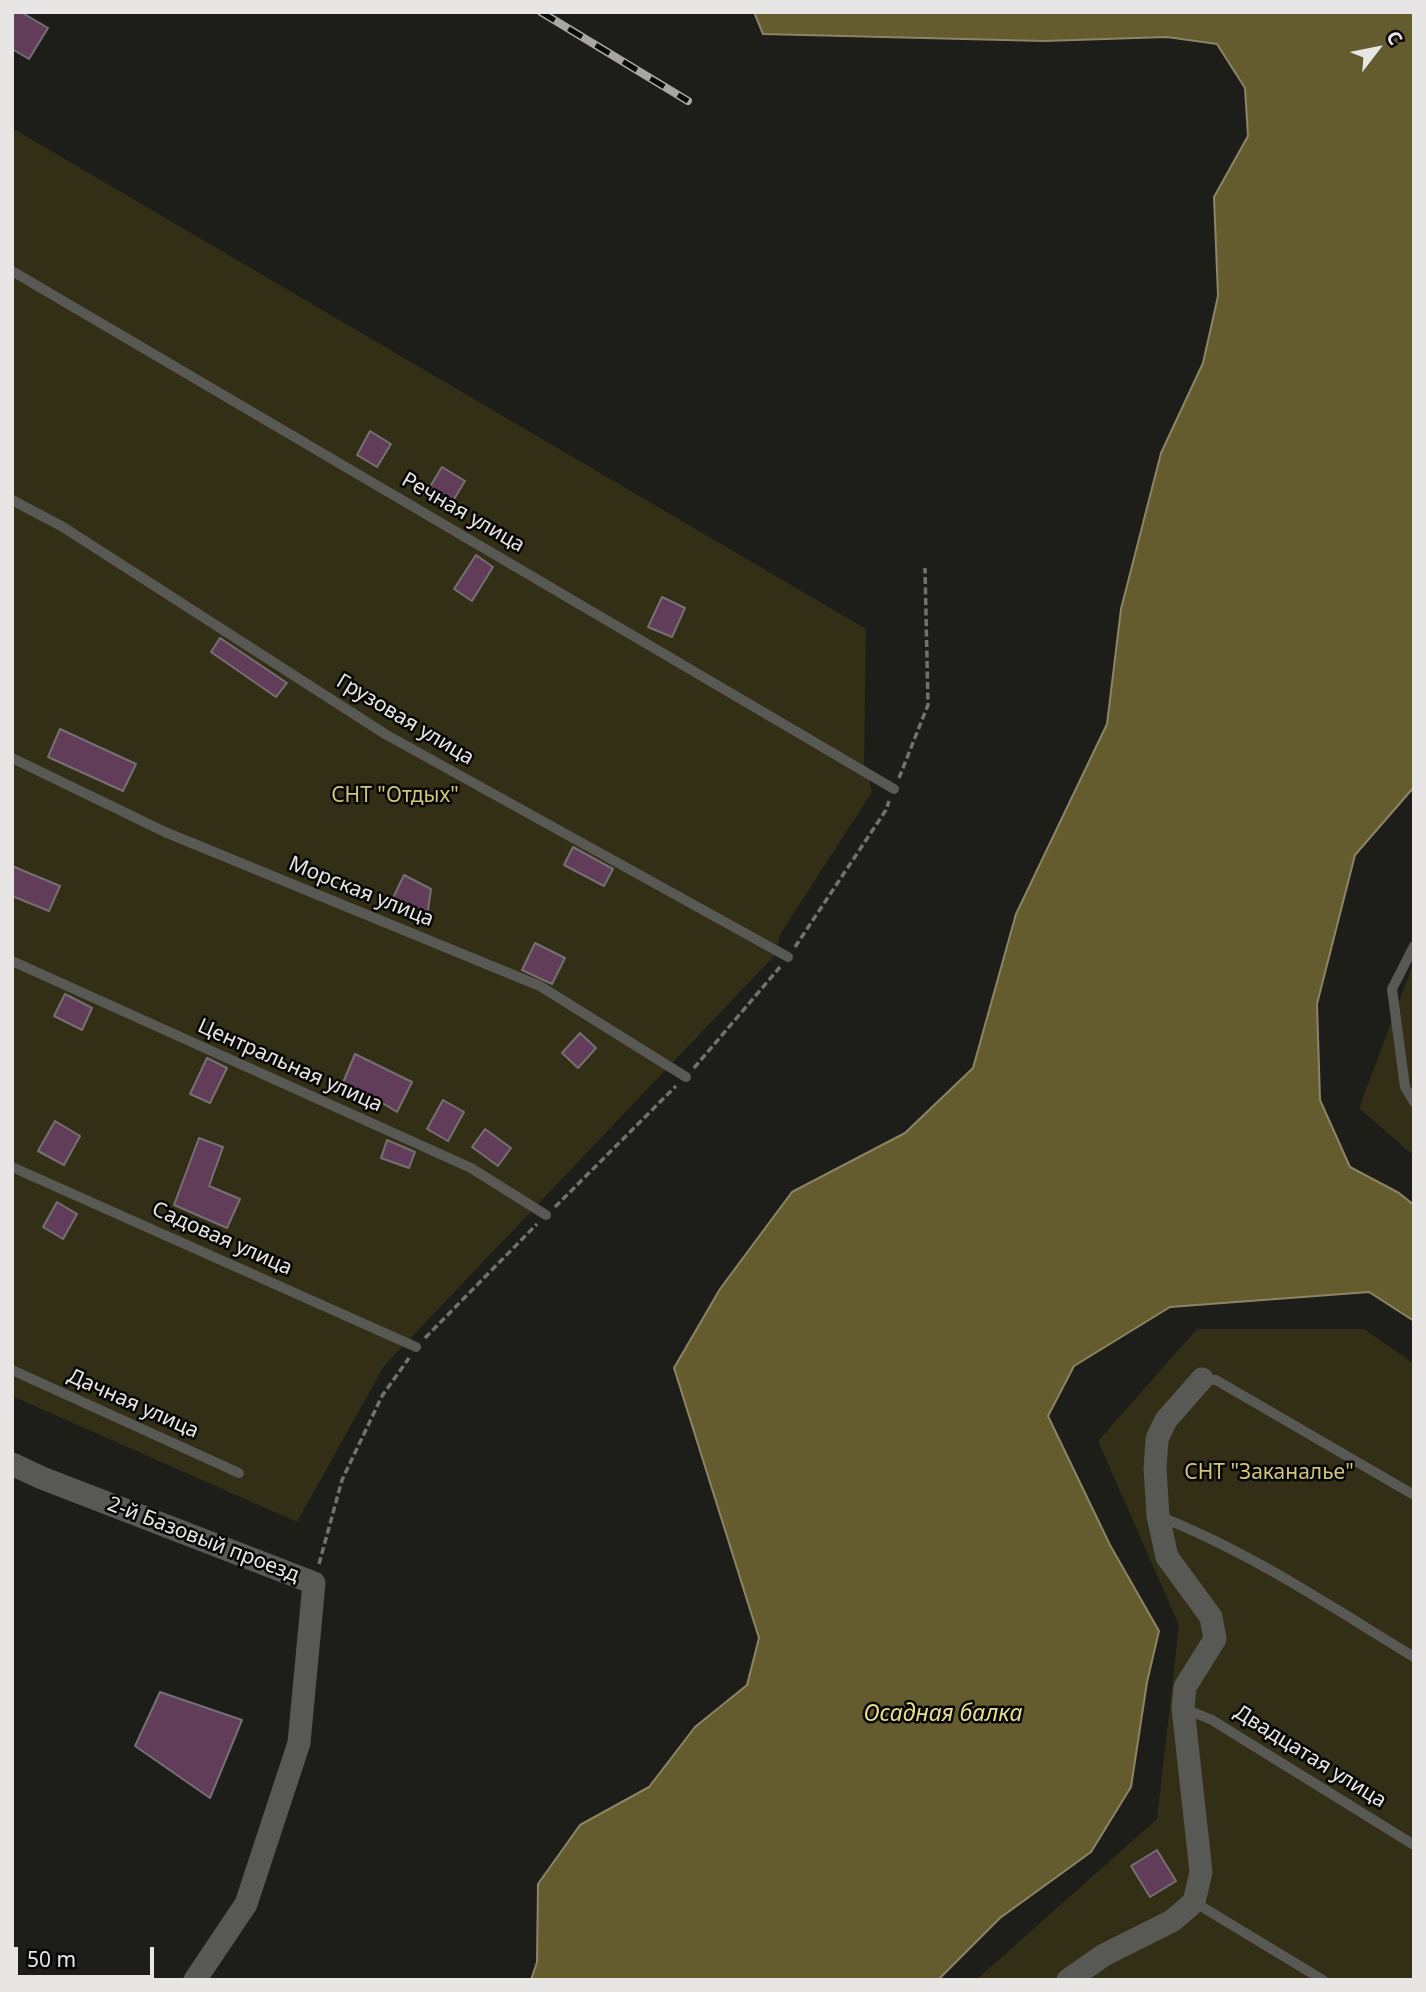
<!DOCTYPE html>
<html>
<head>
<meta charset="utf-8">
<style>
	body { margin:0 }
	#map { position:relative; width:1426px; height:1992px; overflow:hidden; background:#1d1d1a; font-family:"Noto Sans",sans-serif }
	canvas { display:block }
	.frame { position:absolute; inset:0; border:14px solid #e7e6e4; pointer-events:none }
	.north { position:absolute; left:1342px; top:14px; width:70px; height:70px; -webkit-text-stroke:5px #070706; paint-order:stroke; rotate:58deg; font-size:19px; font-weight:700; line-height:28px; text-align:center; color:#e7e6e4 }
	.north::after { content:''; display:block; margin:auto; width:24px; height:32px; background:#e7e6e4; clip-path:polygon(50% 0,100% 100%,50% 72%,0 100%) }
	.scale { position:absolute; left:14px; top:1947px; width:140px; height:32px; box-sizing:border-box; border:4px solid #e7e6e4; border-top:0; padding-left:9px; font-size:21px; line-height:24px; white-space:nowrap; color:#e7e6e4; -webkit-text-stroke:5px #070706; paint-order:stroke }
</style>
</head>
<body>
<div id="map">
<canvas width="1426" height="1992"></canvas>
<div class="frame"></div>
<div class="north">С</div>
<div class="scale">50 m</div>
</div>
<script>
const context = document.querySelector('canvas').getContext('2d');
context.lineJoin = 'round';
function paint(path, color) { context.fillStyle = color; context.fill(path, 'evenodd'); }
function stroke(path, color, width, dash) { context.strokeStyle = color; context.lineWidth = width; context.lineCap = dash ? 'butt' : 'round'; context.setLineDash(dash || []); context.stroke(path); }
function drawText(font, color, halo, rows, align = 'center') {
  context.font = font + ' "Noto Sans",sans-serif'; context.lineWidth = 5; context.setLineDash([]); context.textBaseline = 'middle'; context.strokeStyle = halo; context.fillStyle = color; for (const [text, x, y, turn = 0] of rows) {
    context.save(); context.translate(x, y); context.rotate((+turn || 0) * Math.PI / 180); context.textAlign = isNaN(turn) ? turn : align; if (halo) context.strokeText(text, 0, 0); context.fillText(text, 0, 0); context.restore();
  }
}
paint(new Path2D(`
	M12,128L866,629L864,763L872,792L781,933L774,956L384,1366L297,1522L12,1396Z
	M1414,962V1156L1359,1108Z
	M1197,1329H1364L1414,1364V1980H976L1157,1819L1179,1625L1098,1441Z`), '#332f16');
const water = new Path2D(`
	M754,12H1414V787L1355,855L1317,1004L1320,1100L1350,1167L1399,1193L1414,1205V1321L1369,1292L1170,1307L1074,1366L1048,1416L1110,1545L1159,1631L1147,1682L1131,1787L1091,1852L1000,1918L938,1980H531L537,1962L538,1884L580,1825L649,1787L695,1727L747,1685L759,1638L674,1368L720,1289L792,1192L905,1133L973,1068L1016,914L1107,724L1121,609L1161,453L1203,363L1218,296L1214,197L1248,136L1245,88L1217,44L1167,37L1044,41L763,34Z`);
paint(water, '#645c2e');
stroke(water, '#8b8565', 2);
const building = new Path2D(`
	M12,12H21L48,28L29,59L12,49Z
	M370,431L391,444L377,467L357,455Z
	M442,467L465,481L448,509L425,495Z
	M476,555L493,567L472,601L454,589Z
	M662,597L685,608L672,637L648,627Z
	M220,638L287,683L276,697L211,652Z
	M60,729L136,764L123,791L48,757Z
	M573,847L613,869L604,886L564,865Z
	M12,866L60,886L49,911L12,896Z
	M404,875L431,889L427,917L392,900Z
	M535,943L565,958L552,984L522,970Z
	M65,994L92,1008L82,1030L54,1016Z
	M580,1033L596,1048L578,1068L562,1053Z
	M355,1054L412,1082L397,1112L376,1099L342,1085Z
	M207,1058L227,1068L210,1103L190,1094Z
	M443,1100L464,1112L448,1141L427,1129Z
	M55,1121L80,1136L64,1165L38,1151Z
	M485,1129L511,1148L498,1166L472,1147Z
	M199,1138L223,1147L209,1186L240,1199L227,1228L174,1205Z
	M387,1140L415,1152L409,1168L381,1158Z
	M57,1202L77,1214L63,1239L43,1227Z
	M160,1692L242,1720L210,1798L135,1746Z
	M1157,1850L1176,1881L1150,1897L1131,1866Z`);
paint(building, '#613d5a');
stroke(building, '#747073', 2);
stroke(new Path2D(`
	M899,778L928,705L925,568
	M795,947L886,810L889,801
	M694,1068L780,967
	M555,1207L676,1086
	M425,1338L537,1224
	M319,1564L342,1480L382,1396L409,1358`), '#72716f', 3.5, [7, 3.5]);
stroke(new Path2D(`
	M12,271L894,789
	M12,500L63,527L385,734L788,957
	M12,758L165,832L540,986L686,1077
	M1414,946L1392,989L1405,1087L1414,1102
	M12,961L471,1168L546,1215
	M12,1167L416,1347
	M12,1370L239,1473
	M1202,1379L1216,1380L1414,1495
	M1158,1516C1247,1550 1333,1608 1414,1657
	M1183,1708L1212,1720L1414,1845
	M1194,1902L1323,1980`), '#585854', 10);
stroke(new Path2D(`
	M12,1464L42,1478L314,1583L299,1743L246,1904L195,1980
	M1068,1980L1104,1955L1172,1921L1194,1902L1201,1872L1183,1708L1185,1687L1215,1639L1211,1617L1167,1557L1158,1516L1155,1469L1157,1439L1166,1420L1202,1379`), '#585854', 23);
const rail = new Path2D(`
	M541,12L688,101`);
stroke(rail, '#a8a7a5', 8);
stroke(rail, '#070706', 5, [16]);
drawText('21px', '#e7e6e4', '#070706', [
	["Речная улица",463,513,30],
	["Грузовая улица",405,720,31],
	["Морская улица",361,892,22],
	["Центральная улица",290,1066,24],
	["Садовая улица",222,1239,24],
	["Дачная улица",133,1404,24],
	["2-й Базовый проезд",203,1540,21],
	["Двадцатая улица",1310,1757,32]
]);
drawText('21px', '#d1c57a', '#070706', [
	["СНТ \"Отдых\"",395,796],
	["СНТ \"Заканалье\"",1269,1473]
]);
drawText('italic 23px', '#e9dd91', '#070706', [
	["Осадная балка",943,1714]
]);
</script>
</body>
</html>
